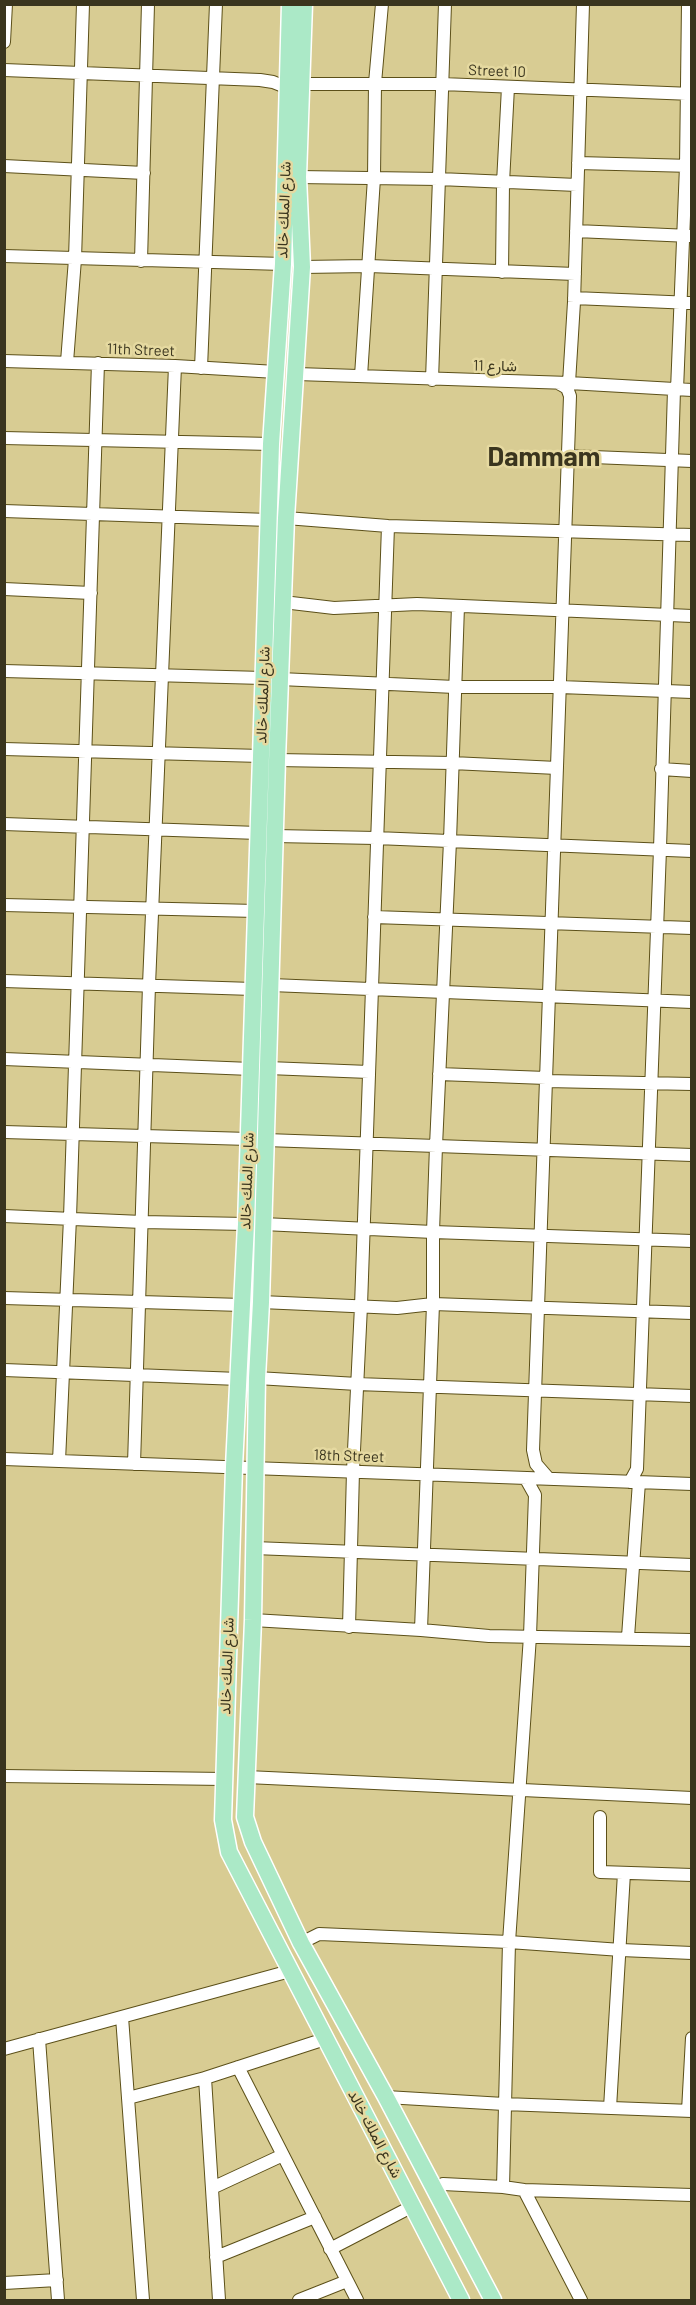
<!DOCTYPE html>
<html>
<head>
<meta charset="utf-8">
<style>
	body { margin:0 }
	#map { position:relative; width:696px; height:2305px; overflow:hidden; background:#d8cc93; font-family:Barlow,sans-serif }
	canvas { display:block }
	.frame { position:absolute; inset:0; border:6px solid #3a351e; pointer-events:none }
</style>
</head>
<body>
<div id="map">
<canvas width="696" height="2305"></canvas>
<div class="frame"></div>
</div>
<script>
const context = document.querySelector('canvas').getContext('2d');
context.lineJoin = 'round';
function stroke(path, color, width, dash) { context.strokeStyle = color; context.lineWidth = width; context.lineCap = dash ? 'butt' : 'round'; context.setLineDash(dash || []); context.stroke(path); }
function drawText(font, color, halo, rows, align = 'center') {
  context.font = font + ' Barlow,Vazirmatn,sans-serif'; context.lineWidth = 5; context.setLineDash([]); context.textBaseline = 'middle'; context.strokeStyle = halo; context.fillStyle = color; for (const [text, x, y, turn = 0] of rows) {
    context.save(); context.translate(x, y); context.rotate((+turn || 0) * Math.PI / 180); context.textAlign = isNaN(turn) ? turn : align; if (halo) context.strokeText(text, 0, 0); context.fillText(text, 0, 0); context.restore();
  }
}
const minor = new Path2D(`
	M4,42L6,4
	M4,70L260,80L273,82L288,88
	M302,84H442L692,94
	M578,163L692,166
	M4,166L144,173
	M298,177L439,179L577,185
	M576,231L690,236
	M4,256L283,264
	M141,261L148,4
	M302,267L369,266L575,274
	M502,272L503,183L508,87
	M574,298L692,303
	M4,361L175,366L276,372
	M67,362L75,259L83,4
	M201,368L216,4
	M297,374L569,383L692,390
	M361,376L374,178L375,83L382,4
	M432,380L445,4
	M569,383L574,302L583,4
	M677,390L686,166L688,4
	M4,438L271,444
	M568,456L692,461
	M4,511L269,520
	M286,518L388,526L692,535
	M4,589L91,593
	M283,602L334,608L417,604L692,616
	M4,671L263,678
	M280,679L455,687H560L692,692
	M4,749L261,756
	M277,760L452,763L557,768
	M661,769L692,771
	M4,824L258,833
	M275,836L376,838L692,851
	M4,905L256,911
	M374,917L692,928
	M4,981L253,989
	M271,985L692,1002
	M4,1059L251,1069
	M268,1068L369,1072
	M439,1074L546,1078
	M546,1081L692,1084
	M4,1132L249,1139
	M266,1140L692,1155
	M4,1216L142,1222L246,1224L247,1230
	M263,1224L433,1232L692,1241
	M249,1277L251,1294L261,1302L397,1308L433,1304L692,1313
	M4,1298L242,1305
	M4,1370L239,1379
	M257,1378L357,1384L692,1396
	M4,1459L692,1484
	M59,1461L70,1218L98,363
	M134,1464L149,985L175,366
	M549,1479L536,1464L533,1450L570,396L567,388L558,383
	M630,1482L637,1469L660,849L674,390
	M254,1548L692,1565
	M253,1620L421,1630L489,1636L692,1640
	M349,1627L353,1471L361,1306L388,526
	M421,1630L433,1304V1232L436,1146L450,841L458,606
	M628,1637L639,1482
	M4,1776L224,1779
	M247,1777L692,1798
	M600,1817V1872L692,1875
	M301,1943L319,1934L509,1942L621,1950L692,1953
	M122,2017L143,2300
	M39,2039L58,2300
	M4,2049L290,1971
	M238,2067L357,2300
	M386,2097L504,2104L692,2111
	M128,2098L205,2078
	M610,2108L624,1873
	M688,2111L692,2038
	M503,2187L509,1942L530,1636L535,1495L526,1479
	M212,2188L283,2155
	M435,2190L443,2184L503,2187L524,2190L581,2300
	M524,2190L692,2195
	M330,2249L413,2206
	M216,2257L315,2217
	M4,2283L57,2280
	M219,2300L205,2078L325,2039
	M299,2300L347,2281`);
const major = new Path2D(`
	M290,4L283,264L271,444L246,1224L234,1467L223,1820L229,1852L461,2300
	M304,4L298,177L302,267L286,518L277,760L261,1302L257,1378L253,1620L245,1817L253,1842L301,1943L386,2097L493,2300`);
stroke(minor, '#5c5019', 14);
stroke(major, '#fff', 19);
stroke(minor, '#fff', 12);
stroke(major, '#abe9c7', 16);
drawText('15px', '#3a351e', '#e5d9a0', [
	["Street 10",497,71,2],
	["شارع الملك خالد",284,210,-88],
	["11th Street",141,350,2],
	["شارع 11",495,366,1],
	["شارع الملك خالد",263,695,-88],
	["شارع الملك خالد",247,1181,-88],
	["18th Street",349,1456,2],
	["شارع الملك خالد",227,1666,-88],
	["شارع الملك خالد",375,2134,62]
]);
drawText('bold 27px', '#3a351e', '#e5d9a0', [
	["Dammam",544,457]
]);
</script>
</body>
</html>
